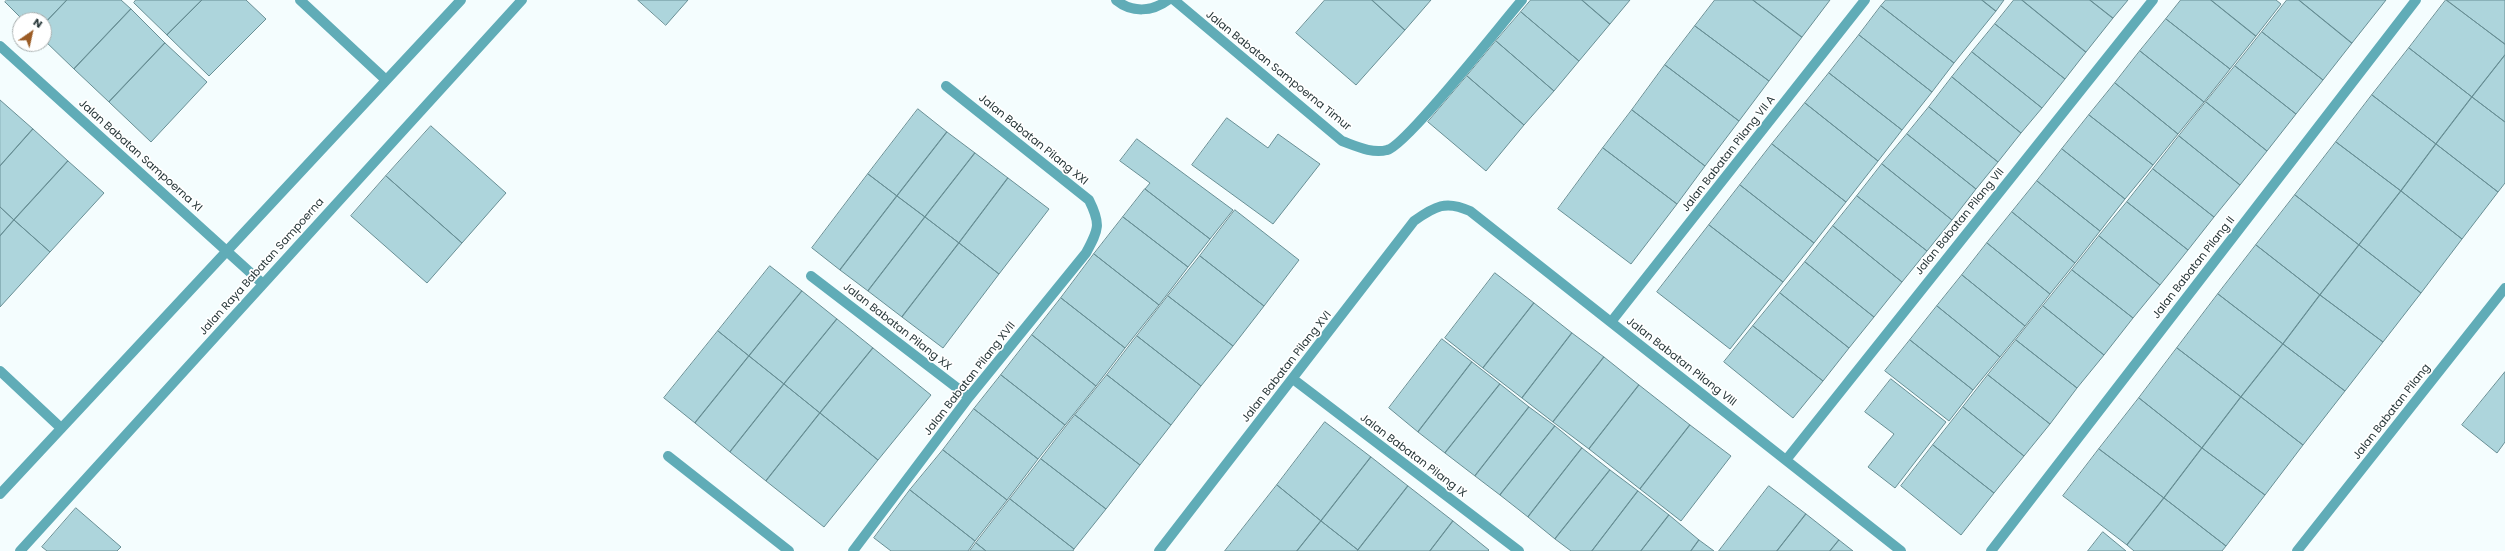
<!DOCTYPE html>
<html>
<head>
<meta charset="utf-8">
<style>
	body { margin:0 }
	#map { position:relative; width:2505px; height:551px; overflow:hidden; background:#f4fdfe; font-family:Poppins,sans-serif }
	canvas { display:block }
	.north { position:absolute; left:12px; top:12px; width:40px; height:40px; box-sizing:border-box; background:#fff; border:1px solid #a8afaf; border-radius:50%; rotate:34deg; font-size:11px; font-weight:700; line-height:16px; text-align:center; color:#263638 }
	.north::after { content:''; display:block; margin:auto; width:14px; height:18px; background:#9c5c25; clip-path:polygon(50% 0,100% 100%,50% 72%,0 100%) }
</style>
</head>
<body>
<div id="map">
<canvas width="2505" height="551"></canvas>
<div class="north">N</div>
</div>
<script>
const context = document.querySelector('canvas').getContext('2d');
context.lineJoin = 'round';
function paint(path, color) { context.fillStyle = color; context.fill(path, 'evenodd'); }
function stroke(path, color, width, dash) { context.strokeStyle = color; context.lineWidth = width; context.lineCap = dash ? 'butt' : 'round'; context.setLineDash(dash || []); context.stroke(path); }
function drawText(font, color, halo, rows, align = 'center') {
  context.font = font + ' Poppins,sans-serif'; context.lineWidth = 3.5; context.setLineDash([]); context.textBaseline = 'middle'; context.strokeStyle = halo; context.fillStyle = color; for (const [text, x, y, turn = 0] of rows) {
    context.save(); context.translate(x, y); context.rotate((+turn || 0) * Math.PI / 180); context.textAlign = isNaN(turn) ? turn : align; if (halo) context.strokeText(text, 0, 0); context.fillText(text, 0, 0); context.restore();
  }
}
const building = new Path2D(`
	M7,0H67L44,24V20H23L5,2Z
	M67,0H121L131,9L74,69L44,40V24Z
	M136,0H202L167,35L134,3Z
	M202,0H246L266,19L209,76L167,35Z
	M638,0H688L666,25Z
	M1325,0H1372L1405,30L1356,85L1296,33Z
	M1372,0H1431L1405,30Z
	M1531,0H1582L1610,24L1579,61L1521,12Z
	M1582,0H1630L1610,24Z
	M1715,0H1753L1802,37L1769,81L1695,26Z
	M1753,0H1830L1802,37Z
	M1886,0H1982L1996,11L1954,63L1881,6Z
	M1982,0H2004L1996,11Z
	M2014,0H2022L2086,52L2065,79L1995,24Z
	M2022,0H2090L2113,18L2086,52Z
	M2090,0H2128L2113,18Z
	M2181,0H2211L2256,36L2230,69L2166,19Z
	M2211,0H2276L2281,4L2256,36Z
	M2287,0H2299L2352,43L2323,80L2262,32Z
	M2299,0H2386L2352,43Z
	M2446,0L2505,44V55L2472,97L2409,48Z
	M2447,0H2505V44Z
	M1881,6L1954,63L1932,92L1859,35Z
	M131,9L165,43L109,102L74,69Z
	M1521,12L1579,61L1554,91L1496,41Z
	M2166,19L2230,69L2204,102L2140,51Z
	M1995,24L2065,79L2042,108L1972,52Z
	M1695,26L1769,81L1739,121L1665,65Z
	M2262,32L2323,80L2296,114L2235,66Z
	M1859,35L1932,92L1902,130L1829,73Z
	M1496,41L1554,91L1524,125L1467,76Z
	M165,43L207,82L151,142L109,102Z
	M2409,48L2472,97L2436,144L2372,95Z
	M2140,51L2204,102L2178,134L2115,83Z
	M1972,52L2042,108L2021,133L1952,77Z
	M2505,55V122L2472,97Z
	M1665,65L1739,121L1705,166L1632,110Z
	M2235,66L2296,114L2267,151L2206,102Z
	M1829,73L1902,130L1878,161L1805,103Z
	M1467,76L1524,125L1486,171L1428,122Z
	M1952,77L2021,133L1998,162L1929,107Z
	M2115,83L2178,134L2153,165L2089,115Z
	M2372,95L2436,144L2401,191L2336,142Z
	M2472,97L2505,122V183L2498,192L2436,144Z
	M0,100L33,129L0,166Z
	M2206,102L2267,151L2240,185L2179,136Z
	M1805,103L1878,161L1846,202L1772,144Z
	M1929,107L1998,162L1976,189L1907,134Z
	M918,109L947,132L897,196L868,174Z
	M1632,110L1705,166L1677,204L1603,148Z
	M2089,115L2153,165L2125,199L2062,149Z
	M1227,118L1268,148L1278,134L1320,164L1273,224L1192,165Z
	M431,126L506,193L462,243L386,176Z
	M33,129L68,161L14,220L0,207V166Z
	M947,132L975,153L925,217L897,196Z
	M1907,134L1976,189L1952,220L1882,164Z
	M2179,136L2240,185L2214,217L2153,169Z
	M1137,139L1233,210L1210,239L1145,189L1150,183L1120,161Z
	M2336,142L2401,191L2359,245L2295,195Z
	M1772,144L1846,202L1814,243L1740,185Z
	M2436,144L2498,192L2462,239L2401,191Z
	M1603,148L1677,204L1631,264L1558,209Z
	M2062,149L2125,199L2100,231L2037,181Z
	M975,153L1008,178L959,243L925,217Z
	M68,161L104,193L50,252L14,220Z
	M1882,164L1952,220L1927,251L1857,196Z
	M2153,169L2214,217L2188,250L2127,202Z
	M868,174L897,196L840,270L812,248Z
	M386,176L462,243L427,283L351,216Z
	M1008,178L1049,209L999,274L959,243Z
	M2037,181L2100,231L2075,263L2012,212Z
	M1740,185L1814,243L1783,282L1709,225Z
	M1145,189L1210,239L1188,267L1123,217Z
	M2401,191L2462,239L2421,293L2359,245Z
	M2295,195L2359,245L2320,295L2256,245Z
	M897,196L925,217L868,291L840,270Z
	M1857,196L1927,251L1902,282L1833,226Z
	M2127,202L2188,250L2160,285L2099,236Z
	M0,207L14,220L0,236Z
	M1235,210L1299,260L1264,306L1200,256Z
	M2012,212L2075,263L2050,294L1987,243Z
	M925,217L959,243L902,317L868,291Z
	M1123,217L1188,267L1159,305L1094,254Z
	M14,220L50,252L0,307V236Z
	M1709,225L1783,282L1730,349L1657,292Z
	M1833,226L1902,282L1874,317L1805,262Z
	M2099,236L2160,285L2133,318L2072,270Z
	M959,243L999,274L943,348L902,317Z
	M1987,243L2050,294L2025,326L1962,275Z
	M2256,245L2320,295L2283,344L2218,294Z
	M2359,245L2421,293L2383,342L2320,295Z
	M1094,254L1159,305L1125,348L1061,298Z
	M1200,256L1264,306L1233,346L1168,296Z
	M1805,262L1874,317L1849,348L1780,293Z
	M770,266L802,291L749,356L718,331Z
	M2072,270L2133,318L2104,355L2043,306Z
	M1495,273L1534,303L1483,368L1445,338Z
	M1962,275L2025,326L2000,357L1937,306Z
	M802,291L837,319L784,384L749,356Z
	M1780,293L1849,348L1823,381L1753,326Z
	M2218,294L2283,344L2241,397L2177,348Z
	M2320,295L2383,342L2345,391L2283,344Z
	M1168,296L1233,346L1201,386L1137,336Z
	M1061,298L1125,348L1096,386L1032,335Z
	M1534,303L1572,333L1522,398L1483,368Z
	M1937,306L2000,357L1973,390L1910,340Z
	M2043,306L2104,355L2077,388L2016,340Z
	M837,319L873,348L820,413L784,384Z
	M1753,326L1823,381L1793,418L1724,362Z
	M718,331L749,356L695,423L664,398Z
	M1572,333L1604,357L1553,422L1522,398Z
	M1032,335L1096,386L1065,425L1001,375Z
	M1137,336L1201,386L1171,425L1107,375Z
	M1442,339L1472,362L1418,432L1389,408Z
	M1910,340L1973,390L1949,421L1885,371Z
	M2016,340L2077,388L2050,424L1988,375Z
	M2283,344L2345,391L2303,445L2241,397Z
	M873,348L931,395L878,460L820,413Z
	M2177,348L2241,397L2202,448L2139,398Z
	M749,356L784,384L730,452L695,423Z
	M1604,357L1639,385L1589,449L1553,422Z
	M1472,362L1500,384L1445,453L1418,432Z
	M2505,372V442L2497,453L2462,425Z
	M1001,375L1065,425L1038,459L974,409Z
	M1107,375L1171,425L1140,465L1075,415Z
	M1988,375L2050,424L2024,456L1963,407Z
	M1891,379L1946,422L1895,488L1868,467L1894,434L1865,412Z
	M784,384L820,413L766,481L730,452Z
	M1500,384L1529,407L1475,476L1445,453Z
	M1639,385L1690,425L1640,489L1589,449Z
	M2241,397L2303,445L2265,495L2202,448Z
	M2139,398L2202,448L2164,498L2099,449Z
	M1529,407L1555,426L1500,495L1475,476Z
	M1963,407L2024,456L1994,493L1933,445Z
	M974,409L1038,459L1007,500L943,450Z
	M820,413L878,460L824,527L766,481Z
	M1075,415L1140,465L1106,509L1041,459Z
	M1325,422L1371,457L1321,521L1277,485Z
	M1690,425L1731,456L1681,521L1640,489Z
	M1555,426L1582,448L1528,517L1500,495Z
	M1933,445L1994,493L1961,535L1901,486Z
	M1582,448L1610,470L1555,539L1528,517Z
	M2202,448L2265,495L2226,546L2164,498Z
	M2099,449L2164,498L2127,545L2063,496Z
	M943,450L1007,500L975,541L910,490Z
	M1371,457L1408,486L1358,550L1321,521Z
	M1041,459L1106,509L1074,549L1010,499Z
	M1610,470L1638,491L1592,551H1571L1555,539Z
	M1277,485L1321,521L1297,551H1225Z
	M1408,486L1453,521L1430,551H1360L1358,550Z
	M1769,486L1806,514L1777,551H1719Z
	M910,490L975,541L968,551H891L874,538Z
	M1638,491L1669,515L1641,551H1592Z
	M2164,498L2226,546L2222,551H2134L2127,545Z
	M1010,499L1074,549L1073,551H986L976,543Z
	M76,508L121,547L117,551H47L42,547Z
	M1806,514L1839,540L1830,551H1777Z
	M1669,515L1699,540L1691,551H1641Z
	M1321,521L1358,550L1357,551H1297Z
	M1453,521L1489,550L1488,551H1430Z
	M2103,532L2126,551H2088Z
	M1699,540L1714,551H1691Z
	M1839,540L1853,551H1830Z
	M976,543L986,551H970Z`);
paint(building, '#add5dc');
stroke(building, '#688f95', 1);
stroke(new Path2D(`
	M300,0L386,80
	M1116,0C1132,13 1152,12 1168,0
	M1174,0L1342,141C1356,146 1372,154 1387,150C1406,146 1502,23 1522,0
	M0,46L263,284
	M811,276L969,397
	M1611,322L1865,0
	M0,371L61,428
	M1293,379L1519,551
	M668,456L789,551
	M1786,460L2153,0
	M0,494L461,0
	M20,551L522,0
	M853,551L969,397L1086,253C1099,229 1101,224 1089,200L946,86
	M1159,551L1414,221C1435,206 1446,200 1470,211L1901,551
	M1991,551L2416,0
	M2297,551L2505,288`), '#60acb7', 10);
drawText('11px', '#263638', '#fff', [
	["Jalan Babatan Sampoerna Timur",1278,71,39],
	["Jalan Babatan Pilang XXI",1033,140,39],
	["Jalan Babatan Pilang VII A",1729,154,-52],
	["Jalan Babatan Sampoerna XI",140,156,42],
	["Jalan Babatan Pilang VII",1960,222,-51],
	["Jalan Raya Babatan Sampoerna",262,267,-48],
	["Jalan Babatan Pilang II",2194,268,-52],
	["Jalan Babatan Pilang XX",897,327,38],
	["Jalan Babatan Pilang VIII",1681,362,38],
	["Jalan Babatan Pilang XVI",1287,367,-52],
	["Jalan Babatan Pilang XVII",970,379,-52],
	["Jalan Babatan Pilang",2392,412,-52],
	["Jalan Babatan Pilang IX",1413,456,37]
]);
</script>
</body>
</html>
